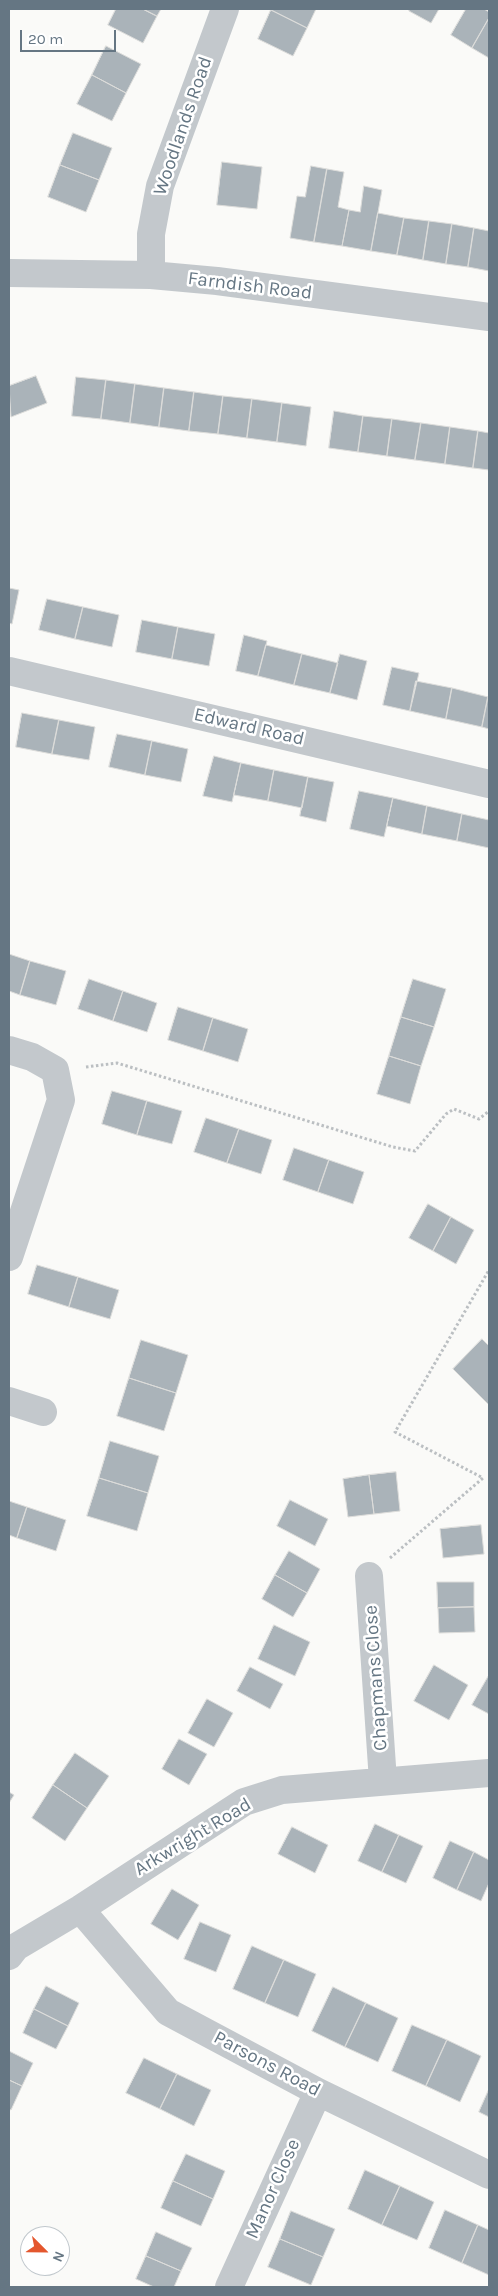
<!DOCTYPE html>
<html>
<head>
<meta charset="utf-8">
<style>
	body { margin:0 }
	#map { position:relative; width:498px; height:2296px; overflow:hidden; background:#fafaf8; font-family:Karla,sans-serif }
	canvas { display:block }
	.frame { position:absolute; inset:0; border:10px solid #657683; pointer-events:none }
	.north { position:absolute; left:20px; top:2226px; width:50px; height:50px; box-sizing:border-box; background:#fff; border:1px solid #c1c8cd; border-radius:50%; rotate:113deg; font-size:14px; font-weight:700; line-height:20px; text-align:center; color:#657683 }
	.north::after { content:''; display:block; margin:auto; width:18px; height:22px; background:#e4572e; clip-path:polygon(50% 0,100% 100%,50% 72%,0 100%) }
	.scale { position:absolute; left:20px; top:30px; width:96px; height:22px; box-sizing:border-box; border:2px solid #657683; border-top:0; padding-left:6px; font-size:15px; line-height:18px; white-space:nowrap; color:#657683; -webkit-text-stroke:4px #fff; paint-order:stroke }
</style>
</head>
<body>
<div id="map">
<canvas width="498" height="2296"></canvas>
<div class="frame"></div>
<div class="north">N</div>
<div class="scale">20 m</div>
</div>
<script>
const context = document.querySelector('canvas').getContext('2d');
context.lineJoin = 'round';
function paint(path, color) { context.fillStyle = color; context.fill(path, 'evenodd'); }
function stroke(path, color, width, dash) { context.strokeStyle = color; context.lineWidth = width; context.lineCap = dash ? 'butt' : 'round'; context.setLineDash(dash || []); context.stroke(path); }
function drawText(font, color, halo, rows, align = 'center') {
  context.font = font + ' Karla,sans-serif'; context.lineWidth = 5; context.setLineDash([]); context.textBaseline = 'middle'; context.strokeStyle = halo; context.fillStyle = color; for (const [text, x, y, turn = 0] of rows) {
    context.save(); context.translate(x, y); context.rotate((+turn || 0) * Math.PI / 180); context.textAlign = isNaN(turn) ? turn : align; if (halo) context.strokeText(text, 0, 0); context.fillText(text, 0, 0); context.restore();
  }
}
const building = new Path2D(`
	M116,9H143L157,16L143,43L108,25Z
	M143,9H161L157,16Z
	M272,9H316L307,28L271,10Z
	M410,9H439L431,23L409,11Z
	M466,9H484L489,12V18L472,48L451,35Z
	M271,10L307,28L293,56L258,39Z
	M489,18V58L472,48Z
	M106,46L141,64L126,93L92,75Z
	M92,75L126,93L112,121L77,104Z
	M73,133L112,148L99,180L60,165Z
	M222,162L262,167L257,209L217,205Z
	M60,165L99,180L86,212L48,197Z
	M311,166L327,169L314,242L290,238L297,196L305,197Z
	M327,169L344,172L338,207L349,210L342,246L314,242Z
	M364,186L382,190L371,251L342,246L349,210L360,212Z
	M378,213L404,218L397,255L371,251Z
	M404,218L429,221L423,260L397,255Z
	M429,221L452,224L446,264L423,260Z
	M452,224L474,228L468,267L446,264Z
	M474,228L489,231V271L468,267Z
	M36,376L47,403L11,417L9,386Z
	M76,377L106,380L101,419L72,416Z
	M106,380L135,384L130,423L101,419Z
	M135,384L164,388L159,427L130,423Z
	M164,388L194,392L189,431L159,427Z
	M194,392L223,396L218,434L189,431Z
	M223,396L252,399L247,438L218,434Z
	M252,399L282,403L277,442L247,438Z
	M282,403L311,407L306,446L277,442Z
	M334,411L363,416L358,452L329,448Z
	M363,416L392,419L387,456L358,452Z
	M392,419L421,423L415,460L387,456Z
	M421,423L450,427L445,464L415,460Z
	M450,427L478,431L473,468L445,464Z
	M478,431L489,433V470L473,468Z
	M9,588L19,590L12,624L9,623Z
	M47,599L83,607L75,639L39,630Z
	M83,607L119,615L112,647L75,639Z
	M142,620L178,627L172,659L136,652Z
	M178,627L215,634L209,666L172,659Z
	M244,635L267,641L258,676L236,671Z
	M266,645L302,654L294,685L258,676Z
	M302,654L338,663L330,693L294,685Z
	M340,654L367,661L357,700L330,693Z
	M392,667L419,673L410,711L383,705Z
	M416,681L452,688L446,719L410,711Z
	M452,688L488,697L482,727L446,719Z
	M488,697H489V729L482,727Z
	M22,713L59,720L52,754L16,747Z
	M59,720L95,727L89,760L52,754Z
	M117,734L152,741L145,775L109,767Z
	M152,741L188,749L181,782L145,775Z
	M214,756L241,763L232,802L203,796Z
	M241,763L274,770L268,801L234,795Z
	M274,770L308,777L302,808L268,801Z
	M308,777L334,782L326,822L300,816Z
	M359,791L393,798L384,837L350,829Z
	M393,798L427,806L422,834L387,826Z
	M427,806L462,814L457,841L422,834Z
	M462,814L489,820V848L457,841Z
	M9,954L30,961L20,995L9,991Z
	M30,961L66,971L56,1005L20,995Z
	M89,979L123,991L113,1021L78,1009Z
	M413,979L446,989L434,1027L401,1017Z
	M123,991L157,1003L147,1032L113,1021Z
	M178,1007L213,1018L203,1051L168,1040Z
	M401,1017L434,1027L421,1066L389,1056Z
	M213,1018L248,1029L238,1062L203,1051Z
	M389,1056L421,1066L410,1104L377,1094Z
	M112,1091L147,1101L137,1135L102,1124Z
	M147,1101L182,1111L172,1144L137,1135Z
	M206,1118L239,1129L227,1163L194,1152Z
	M239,1129L272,1140L261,1174L227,1163Z
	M294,1148L329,1160L318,1192L283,1180Z
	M329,1160L364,1172L353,1204L318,1192Z
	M428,1204L451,1217L433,1251L409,1238Z
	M451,1217L474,1230L456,1264L433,1251Z
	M37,1265L78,1277L69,1307L28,1294Z
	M78,1277L119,1290L110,1319L69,1307Z
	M482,1339L489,1346V1405L453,1369Z
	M141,1340L188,1355L176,1393L129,1378Z
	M129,1378L176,1393L164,1431L117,1416Z
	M110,1441L159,1456L148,1493L99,1478Z
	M396,1472L400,1511L374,1514L369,1475Z
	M369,1475L374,1514L348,1517L343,1479Z
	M99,1478L148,1493L137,1531L87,1516Z
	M290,1500L328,1519L315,1546L277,1526Z
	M9,1501L27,1507L17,1538L9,1535Z
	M27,1507L66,1520L56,1551L17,1538Z
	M481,1525L484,1554L443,1558L440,1529Z
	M289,1551L320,1569L307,1593L275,1575Z
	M275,1575L307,1593L293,1617L262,1599Z
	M437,1582H474V1607L438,1608Z
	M474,1607L475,1632L439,1633L438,1608Z
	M274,1625L310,1642L295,1676L258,1659Z
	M434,1665L468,1685L449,1720L414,1701Z
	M250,1667L283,1684L270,1709L237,1691Z
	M489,1675V1714L472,1705Z
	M207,1699L233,1713L214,1747L188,1733Z
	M179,1739L207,1754L189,1785L162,1769Z
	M75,1753L109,1776L87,1808L53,1785Z
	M53,1785L87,1808L65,1841L32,1818Z
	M9,1792L14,1795L9,1803Z
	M375,1824L399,1835L382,1872L358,1861Z
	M292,1827L328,1845L315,1873L278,1854Z
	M399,1835L423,1846L406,1883L382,1872Z
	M450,1841L474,1852L457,1890L433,1878Z
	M474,1852L489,1860V1883L481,1901L457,1890Z
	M172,1889L199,1905L178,1940L151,1924Z
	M200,1922L231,1935L216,1972L184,1959Z
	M252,1946L284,1960L265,2003L233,1989Z
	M284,1960L316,1974L298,2017L265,2003Z
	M46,1986L79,2003L68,2026L34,2009Z
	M333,1987L366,2003L345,2047L312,2031Z
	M366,2003L398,2018L378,2062L345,2047Z
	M34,2009L68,2026L56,2049L23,2033Z
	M412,2025L447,2040L426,2086L392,2071Z
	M447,2040L481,2056L460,2102L426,2086Z
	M9,2051L33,2063L22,2086L9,2080Z
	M144,2058L177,2074L160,2109L126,2093Z
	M177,2074L211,2090L194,2126L160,2109Z
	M9,2080L22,2086L11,2110L9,2109Z
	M489,2089V2117L479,2112Z
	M186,2154L225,2171L213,2199L173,2181Z
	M365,2170L400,2186L382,2225L348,2209Z
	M173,2181L213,2199L201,2226L161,2208Z
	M400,2186L434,2202L417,2240L382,2225Z
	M445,2210L478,2225L462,2263L429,2248Z
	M291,2211L335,2229L323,2257L280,2239Z
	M478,2225L489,2230V2275L462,2263Z
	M156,2232L192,2248L181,2271L146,2256Z
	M280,2239L323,2257L311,2285L268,2267Z
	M146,2256L181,2271L174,2287H154L136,2279Z`);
paint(building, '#aab3b9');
stroke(building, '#dcdcda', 1);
stroke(new Path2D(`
	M86,1067L117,1063L393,1147L415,1151L446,1114L454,1109L479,1119L489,1111
	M390,1558L483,1478L395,1432L489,1270`), '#bbbfc2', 3, [2.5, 2.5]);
stroke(new Path2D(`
	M9,273L151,275L217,281L489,317
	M151,275V234L160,186L225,9
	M9,671L489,784
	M9,1050L32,1057L55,1070L61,1100L9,1257
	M9,1401L43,1412
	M369,1576L383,1781
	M80,1909L168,2012L318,2092L489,2175
	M9,1956L16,1947L80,1909L244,1802L282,1790L489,1773
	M229,2287L318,2092`), '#c3c8cc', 28);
drawText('19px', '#657683', '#fff', [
	["Woodlands Road",183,126,-71],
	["Farndish Road",250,286,7],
	["Edward Road",249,727,13],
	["Chapmans Close",376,1678,-94],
	["Arkwright Road",193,1837,-31],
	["Parsons Road",267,2064,28],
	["Manor Close",273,2189,-66]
]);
</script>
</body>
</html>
